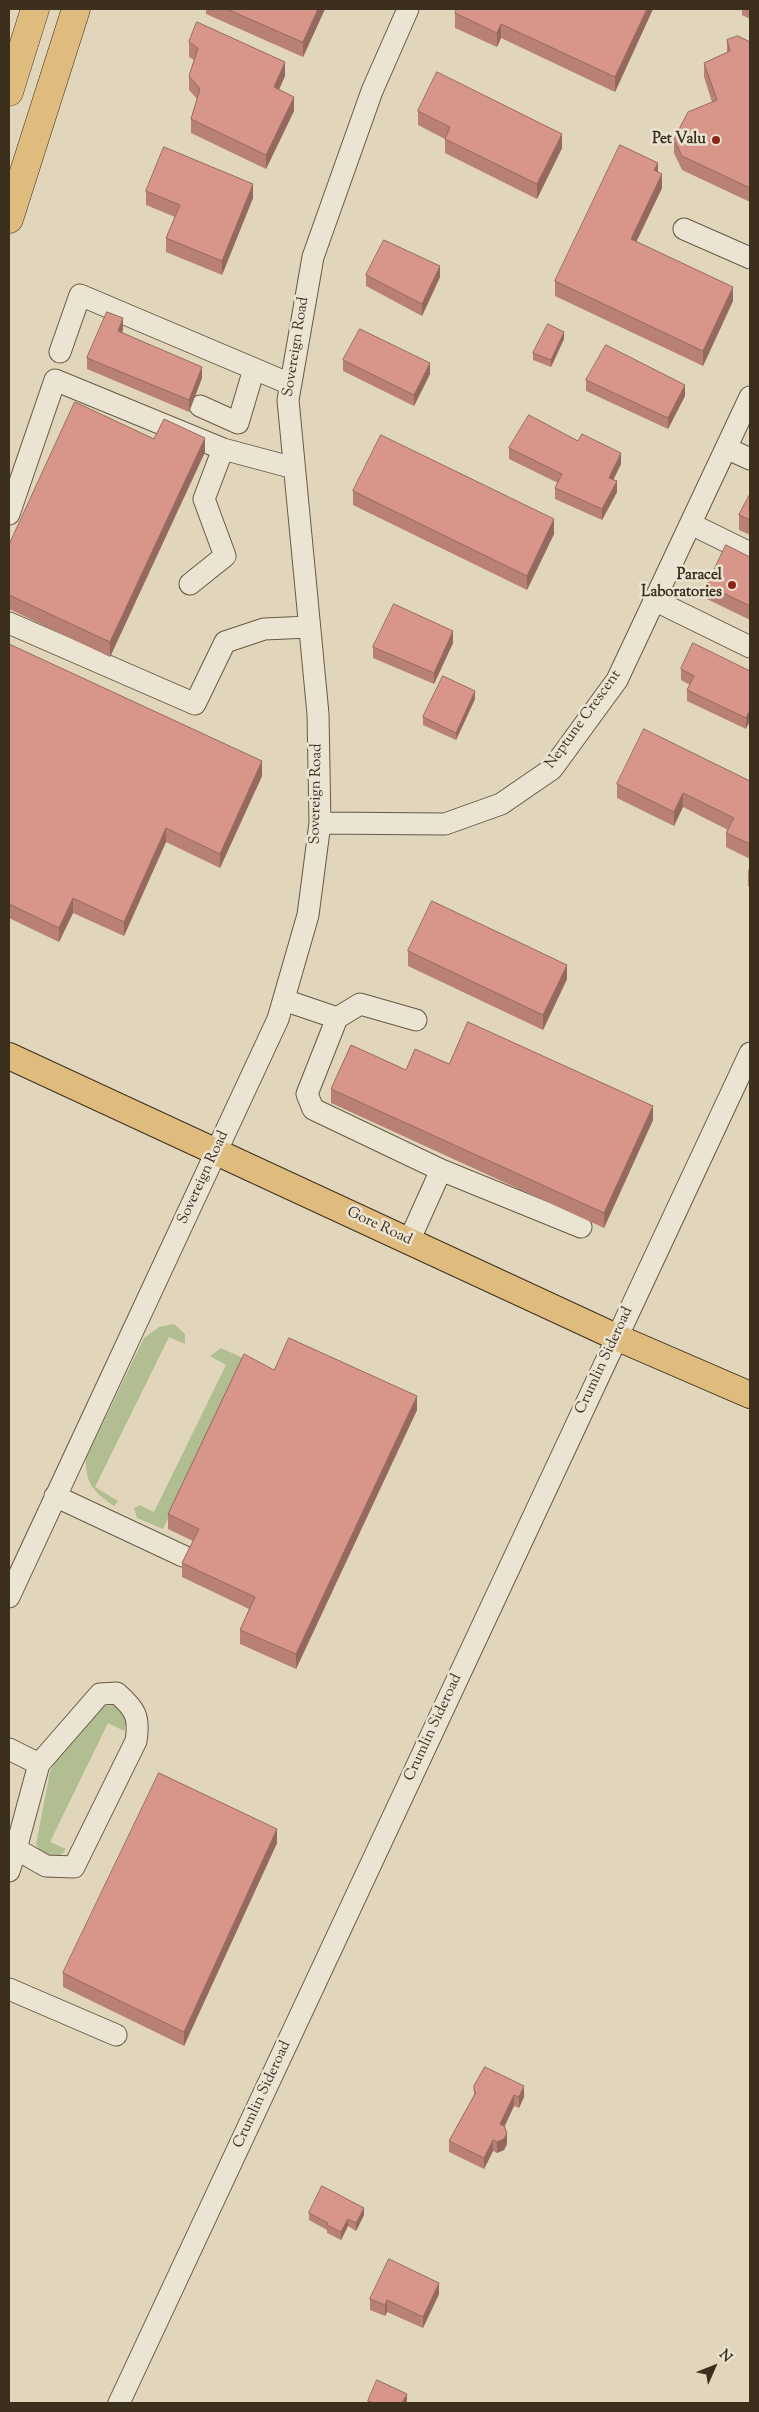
<!DOCTYPE html>
<html>
<head>
<meta charset="utf-8">
<style>
	body { margin:0 }
	#map { position:relative; width:759px; height:2412px; overflow:hidden; background:#e1d6bb; font-family:"Sorts Mill Goudy",serif }
	canvas { display:block }
	.frame { position:absolute; inset:0; border:10px solid #3d2f1d; pointer-events:none }
	.north { position:absolute; left:689px; top:2342px; width:50px; height:50px; -webkit-text-stroke:4px #ece4d3; paint-order:stroke; rotate:46deg; font-size:14px; font-weight:700; line-height:20px; text-align:center; color:#3d2f1d }
	.north::after { content:''; display:block; margin:auto; width:18px; height:22px; background:#3d2f1d; clip-path:polygon(50% 0,100% 100%,50% 72%,0 100%) }
</style>
</head>
<body>
<div id="map">
<canvas width="759" height="2412"></canvas>
<div class="frame"></div>
<div class="north">N</div>
</div>
<script>
const context = document.querySelector('canvas').getContext('2d');
context.lineJoin = 'round';
function paint(path, color) { context.fillStyle = color; context.fill(path, 'evenodd'); }
function stroke(path, color, width, dash) { context.strokeStyle = color; context.lineWidth = width; context.lineCap = dash ? 'butt' : 'round'; context.setLineDash(dash || []); context.stroke(path); }
function drawText(font, color, halo, rows, align = 'center') {
  context.font = font + ' "Sorts Mill Goudy",serif'; context.lineWidth = 5; context.setLineDash([]); context.textBaseline = 'middle'; context.strokeStyle = halo; context.fillStyle = color; for (const [text, x, y, turn = 0] of rows) {
    context.save(); context.translate(x, y); context.rotate((+turn || 0) * Math.PI / 180); context.textAlign = isNaN(turn) ? turn : align; if (halo) context.strokeText(text, 0, 0); context.fillText(text, 0, 0); context.restore();
  }
}
paint(new Path2D(`
	M174,1324L185,1334V1344L169,1337L95,1487L118,1501L114,1506C94,1492 85,1484 86,1458L144,1338L159,1327Z
	M221,1348L245,1359L163,1529L137,1518L134,1508L140,1505L154,1512L226,1365L210,1356Z
	M115,1705L127,1720L124,1731L108,1723L50,1842L66,1849L62,1854L50,1858L41,1853L36,1844L50,1772L56,1758L102,1706Z`), '#b1be92');
const minor = new Path2D(`
	M684,229L750,258
	M60,352L80,295L290,384
	M200,406L238,423L254,369
	M726,448L750,459
	M9,514L55,380L223,449L294,468
	M691,524L750,553
	M190,584L225,556L204,499L223,449
	M654,600L750,647
	M9,623L195,704L225,642L264,629L309,627
	M320,823L445,824L501,804L552,769L617,680L750,397
	M284,1000L337,1018L360,1004L416,1020
	M337,1018L307,1094L313,1109L441,1170L581,1227
	M409,1241L441,1170
	M55,1496L183,1556
	M9,1597L278,1019L308,915L320,823L318,714L288,400L313,257L372,91L408,9
	M117,1693C135,1709 140,1716 136,1741L74,1867L46,1866L16,1849L39,1764L100,1694Z
	M9,1749L39,1764
	M9,1871L16,1849
	M9,1989L116,2035
	M119,2403L750,1053`);
const major = new Path2D(`
	M9,1056L616,1337L750,1395`);
const highway = new Path2D(`
	M9,92L35,9
	M9,219L76,9`);
stroke(minor, '#665944', 23);
stroke(major, '#3d2f1d', 28);
stroke(highway, '#3d2f1d', 29);
stroke(minor, '#ece4d3', 21);
stroke(major, '#e0bb7e', 26);
stroke(highway, '#e0bb7e', 28);
paint(new Path2D(`
	M206,9H325L303,57L206,14Z
	M653,9L615,92L501,38L497,47L455,28V13Z
	M742,9H750V19L742,15Z
	M727,40L750,42V202L682,170L674,153V139L712,102L704,77V63L727,53Z
	M189,42L285,76L279,89L294,111L266,169L191,133V119L197,99L189,90V76L194,60L189,57Z
	M418,111L562,148L537,199L445,153V139L418,125Z
	M658,172L662,188L636,242L733,301L703,366L555,296V281Z
	M146,191L253,198L222,275L166,252V238L175,217L146,205Z
	M366,275L440,277L422,316L366,286Z
	M123,330L122,332L202,378L189,412L87,369V358Z
	M564,339L551,367L533,360V353Z
	M343,360L430,374L414,406L343,371Z
	M586,380L685,396L668,429L586,391Z
	M154,439L205,452L110,657L9,609V545Z
	M509,448L621,464L613,480L617,492L602,520L555,499V488L558,483L509,459Z
	M353,491L554,534L527,590L353,505Z
	M750,494V535L739,530V515Z
	M750,557V620L707,599V585Z
	M453,643L434,684L373,658V647Z
	M9,644L262,776L220,868L166,842L124,936L73,913L59,942L9,918Z
	M681,669L750,671L746,729L687,701V690L690,685L681,680Z
	M475,699L456,740L423,725V717Z
	M750,781V859L726,847V833L728,830L683,807L674,826L617,798V784Z
	M750,867V887L748,886V871Z
	M408,951L567,979L543,1030L408,966Z
	M449,1064L653,1120L604,1228L331,1103V1089L406,1070Z
	M274,1370L417,1410L296,1669L240,1644V1630L249,1609L182,1577V1563L193,1541L168,1529V1514Z
	M277,1843L184,2046L63,1987V1973Z
	M485,2067L524,2097L519,2108L514,2106L505,2126L507,2144L504,2150L497,2153L493,2151L484,2169L449,2152V2141L474,2097V2086Z
	M309,2213L364,2215L356,2231L348,2226L341,2240L327,2233V2230L309,2220Z
	M439,2294L423,2328L387,2312L385,2316L370,2310V2299Z`), '#b98176');
paint(new Path2D(`
	M318,9H325L303,57V42Z
	M647,9H653L615,92V77Z
	M501,24V38L497,47V33Z
	M285,62V76L274,101V87Z
	M294,97V111L266,169V155Z
	M562,134V148L537,199V184Z
	M658,163V177L654,170Z
	M662,174V188L631,253V239Z
	M253,184V198L222,275V261Z
	M440,266V277L422,316V304Z
	M733,287V301L703,366V351Z
	M123,318V330L118,342V331Z
	M564,332V339L551,367V360Z
	M430,363V374L414,406V395Z
	M202,367V378L189,412V400Z
	M685,385V396L668,429V418Z
	M205,438V452L110,657V642Z
	M621,453V464L609,489V478Z
	M617,481V492L602,520V509Z
	M554,519V534L527,590V576Z
	M453,631V643L434,684V673Z
	M475,691V699L456,740V733Z
	M750,710V721L746,729V718Z
	M262,761V776L220,868V854Z
	M683,793V807L674,826V812Z
	M166,828V842L124,936V922Z
	M73,898V913L59,942V928Z
	M567,965V979L543,1030V1015Z
	M653,1106V1120L604,1228V1213Z
	M417,1396V1410L296,1669V1654Z
	M277,1829V1843L184,2046V2032Z
	M524,2086V2097L519,2108V2097Z
	M514,2095V2106L500,2135V2124Z
	M507,2133V2144L504,2150L497,2153V2142Z
	M493,2140V2151L484,2169V2158Z
	M364,2208V2215L356,2231V2223Z
	M348,2219V2226L341,2240V2232Z
	M439,2283V2294L423,2328V2317Z
	M387,2300V2312L385,2316V2305Z
	M407,2394V2401L406,2403H402Z`), '#966960');
const building = new Path2D(`
	M227,9H318L303,42Z
	M457,9H647L615,77L501,24L497,33L455,13Z
	M197,22L285,62L274,87L294,97L266,155L191,119L200,89L189,76L198,48L189,42Z
	M738,36L750,42V188L682,156L674,139L688,112L717,100L704,63L730,51L727,40Z
	M437,72L562,134L537,184L445,139L450,127L418,111Z
	M620,145L658,163L654,170L662,174L631,239L733,287L703,351L555,281Z
	M164,147L253,184L222,261L166,238L180,205L146,191Z
	M384,240L440,266L422,304L366,275Z
	M107,312L123,318L118,331L202,367L189,400L87,358Z
	M548,324L564,332L551,360L533,353Z
	M360,329L430,363L414,395L343,360Z
	M606,345L685,385L668,418L586,380Z
	M75,402L154,439L164,419L205,438L110,642L9,595V545Z
	M529,415L578,441L582,434L621,453L609,478L617,481L602,509L555,488L562,474L509,448Z
	M381,435L554,519L527,576L353,491Z
	M750,494V520L739,515Z
	M726,545L750,557V606L707,585Z
	M394,604L453,631L434,673L373,647Z
	M693,643L750,671V710L746,718L687,690L694,676L681,669Z
	M9,644L262,761L220,854L166,828L124,922L73,898L59,928L9,904Z
	M443,676L475,691L456,733L423,717Z
	M644,729L750,781V844L726,833L734,818L683,793L674,812L617,784Z
	M432,901L567,965L543,1015L408,951Z
	M468,1022L653,1106L604,1213L331,1089L351,1045L406,1070L415,1049L449,1064Z
	M289,1338L417,1396L296,1654L240,1630L255,1597L182,1563L199,1529L168,1514L244,1354L274,1370Z
	M159,1773L277,1829L184,2032L63,1973Z
	M485,2067L524,2086L519,2097L514,2095L500,2124L504,2126L507,2133L504,2139L497,2142L493,2140L484,2158L449,2141L476,2092L474,2091V2086Z
	M322,2186L364,2208L356,2223L348,2219L341,2232L327,2225L328,2223L309,2213Z
	M389,2259L439,2283L423,2317L387,2300L385,2305L370,2299Z
	M377,2380L407,2394L402,2403H374L368,2401Z`);
paint(building, '#d79689');
stroke(building, '#966960', 1);
for (const [x, y, r, color] of [
	[716,140,5,"#8f2418"],
	[732,585,5,"#8f2418"]
]) { const dot = new Path2D(); dot.arc(x, y, r, 0, 2 * Math.PI); context.fillStyle = color; context.fill(dot); stroke(dot, '#ece4d3', 2); }
drawText('bold 15px', '#3d2f1d', '#ece4d3', [
	["Pet Valu",706,140],
	["Paracel",722,576],
	["Laboratories",722,593]
], 'right');
drawText('15px', '#3d2f1d', '#ece4d3', [
	["Sovereign Road",297,347,-81],
	["Neptune Crescent",584,720,-54],
	["Sovereign Road",317,794,-89],
	["Sovereign Road",204,1178,-65],
	["Gore Road",379,1227,25],
	["Crumlin Sideroad",605,1361,-65],
	["Crumlin Sideroad",434,1728,-65],
	["Crumlin Sideroad",263,2095,-65]
]);
</script>
</body>
</html>
